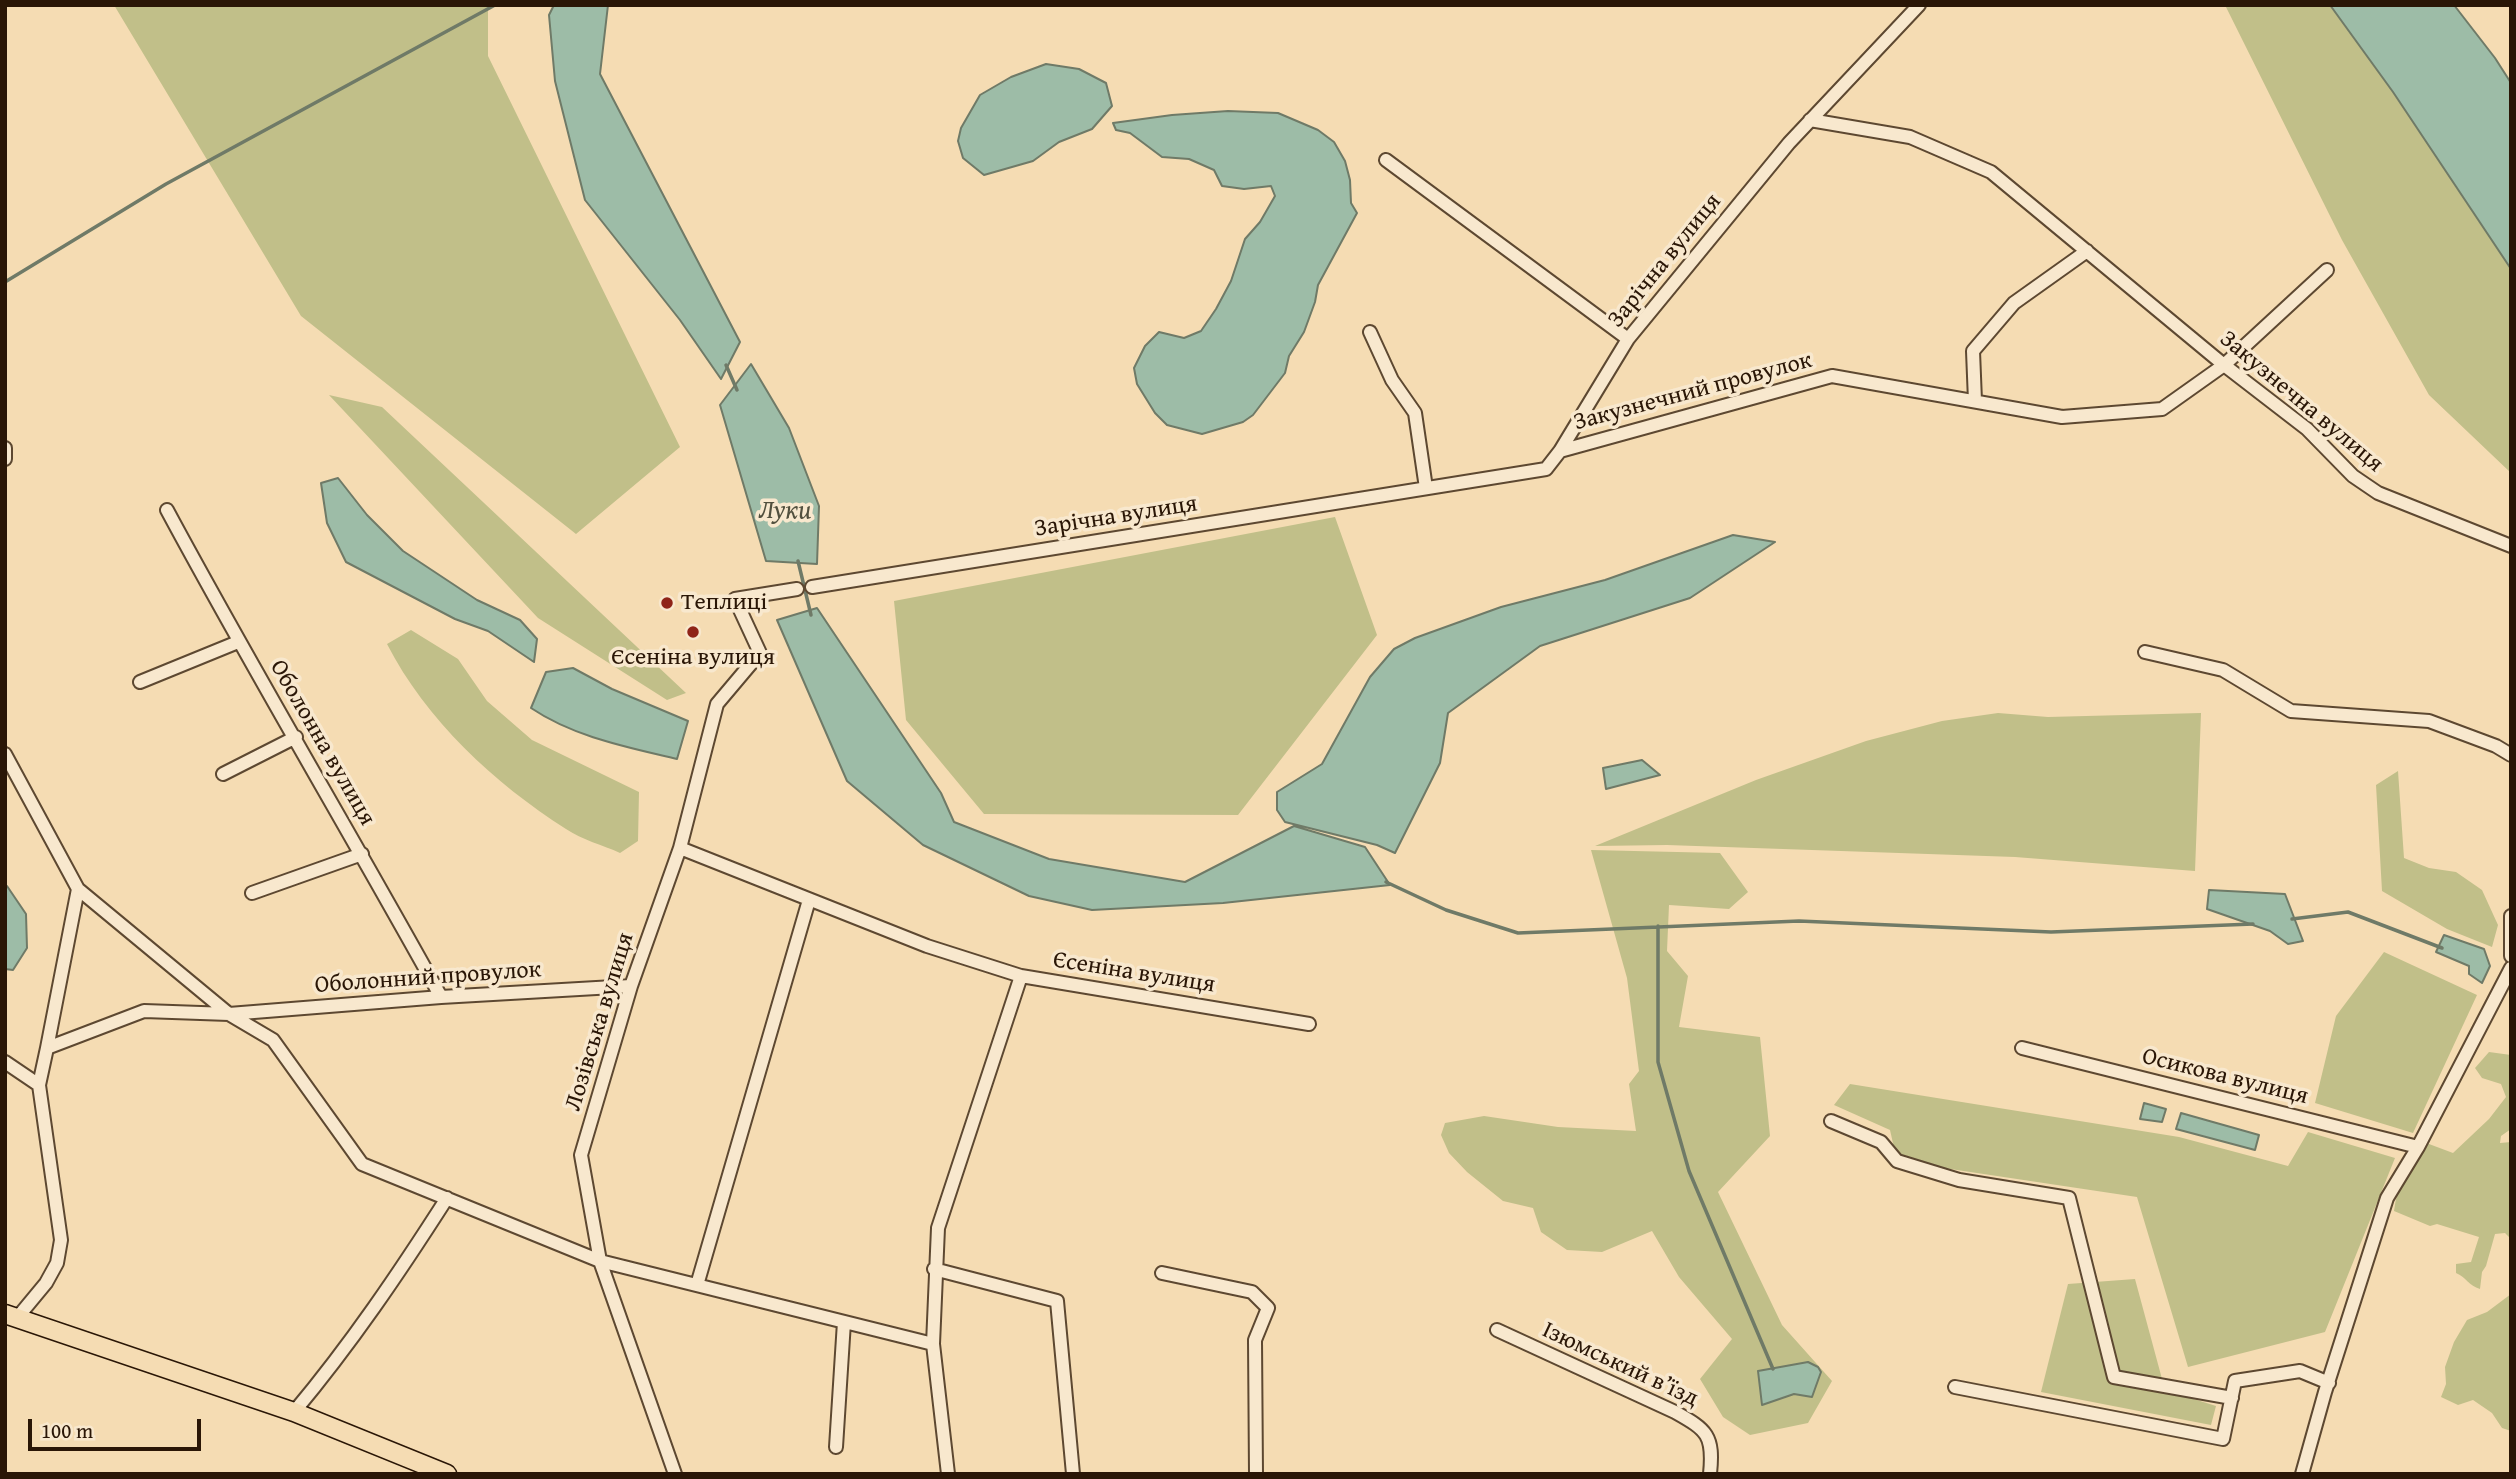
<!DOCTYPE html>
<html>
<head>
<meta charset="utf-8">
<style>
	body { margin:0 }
	#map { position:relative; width:2516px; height:1479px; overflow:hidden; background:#f5dcb3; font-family:"Gentium Book Plus",serif }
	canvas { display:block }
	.frame { position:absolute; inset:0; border:7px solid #2a1606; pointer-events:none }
	.scale { position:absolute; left:28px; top:1419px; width:173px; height:32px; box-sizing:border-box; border:4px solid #2a1606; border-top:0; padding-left:9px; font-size:21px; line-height:24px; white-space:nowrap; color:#2a1606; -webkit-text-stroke:5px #f8e8ce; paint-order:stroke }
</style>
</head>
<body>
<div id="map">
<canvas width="2516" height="1479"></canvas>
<div class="frame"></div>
<div class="scale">100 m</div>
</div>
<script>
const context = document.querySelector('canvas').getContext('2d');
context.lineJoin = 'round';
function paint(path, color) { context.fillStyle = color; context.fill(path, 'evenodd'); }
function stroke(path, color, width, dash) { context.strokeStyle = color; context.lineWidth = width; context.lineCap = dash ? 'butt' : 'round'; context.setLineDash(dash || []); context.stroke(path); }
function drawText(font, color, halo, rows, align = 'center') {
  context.font = font + ' "Gentium Book Plus",serif'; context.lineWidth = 7; context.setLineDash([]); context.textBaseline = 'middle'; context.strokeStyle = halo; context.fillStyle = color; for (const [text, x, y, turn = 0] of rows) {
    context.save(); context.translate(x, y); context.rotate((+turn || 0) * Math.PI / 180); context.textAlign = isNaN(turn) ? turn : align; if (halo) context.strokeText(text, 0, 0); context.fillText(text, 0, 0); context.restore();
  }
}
paint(new Path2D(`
	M114,5H488V56L680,447L576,534L301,316Z
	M2225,5H2330L2393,92L2502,253L2511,269V473L2429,395L2342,240Z
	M329,395L382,407L686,693L667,700L538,618Z
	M1335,517L1377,635L1238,815L984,814L906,720L894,601Z
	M411,630L458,659L487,701L532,740L639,792L638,841L620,853C603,845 582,840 566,829C494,783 426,720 387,644Z
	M1998,713L2048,717L2201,713L2195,871L2015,857L1667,845L1595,846L1756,780L1866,741L1942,721Z
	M2398,771L2404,858L2429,868L2456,872L2482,890L2498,925L2492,947L2447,929L2382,891L2376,785Z
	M1591,850L1720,853L1748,892L1729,909L1669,905L1667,951L1688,976L1679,1027L1760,1037L1770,1136L1718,1192L1782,1325L1832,1381L1808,1423L1750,1435L1723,1417L1700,1379L1732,1339L1679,1277L1652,1231L1602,1252L1567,1250L1541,1232L1533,1208L1503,1201L1467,1172L1449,1153L1441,1135L1445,1123L1484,1116L1558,1127L1636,1131L1629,1084L1639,1071L1627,978Z
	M2384,952L2477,995L2413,1133L2315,1103L2336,1016Z
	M2489,1052L2511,1055V1129L2501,1136L2500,1143L2511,1142V1239L2505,1233L2495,1234L2486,1266L2482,1272L2480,1289C2469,1286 2466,1277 2456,1273V1264L2471,1262L2479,1237L2437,1224L2430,1226L2394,1211C2397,1186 2409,1163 2421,1141L2453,1153L2489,1119L2506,1097L2501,1084L2482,1078L2475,1068Z
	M1850,1084L2179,1137L2288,1166L2308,1132L2395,1158L2325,1332L2188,1367L2137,1197L1897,1161L1890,1130L1834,1105Z
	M2135,1279L2165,1390L2216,1406L2211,1425L2041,1392L2068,1284Z
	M2511,1294V1431L2502,1428L2492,1413L2473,1400L2458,1405L2441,1397L2446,1384L2445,1367L2454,1342L2467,1320L2487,1312Z`), '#c1bf89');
const water = new Path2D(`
	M554,5H608L600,74L740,342L721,379L680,320L585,200L555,81L549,15Z
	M2330,5H2454L2495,58L2511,83V269L2393,92Z
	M1046,64L1079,69L1106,83L1112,106L1092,129L1059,142L1033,161L984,175L963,158L958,141L961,128L980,95L1011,77Z
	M1228,111L1278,113L1318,130L1334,142L1345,161L1350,180L1351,203L1357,213L1318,285L1315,302L1304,332L1289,356L1285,373L1253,415L1243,422L1202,434L1167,425L1155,413L1137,384L1134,368L1145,346L1159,332L1184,338L1201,331L1216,309L1231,281L1245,239L1260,222L1275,196L1271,186L1244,189L1222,186L1214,170L1189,159L1162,157L1130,133L1116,130L1113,123L1172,115Z
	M751,364L789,428L819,506L817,564L766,561L720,405Z
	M338,478L367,515L403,551L477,600L520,620L537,639L534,662L488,631L455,619L346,562L327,523L321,483Z
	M1733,535L1775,542L1690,598L1540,646L1448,713L1440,763L1395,853L1377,845L1285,822L1277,810V792L1322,764L1370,677L1394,649L1415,638L1501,607L1605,580Z
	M817,608L941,793L954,822L1049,859L1185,882L1294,826L1365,847L1390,885L1223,903L1092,910L1029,896L923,845L847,781L777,620Z
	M573,668L612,689L688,721L677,759C627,747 574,737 531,708L546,672Z
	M1642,760L1660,775L1606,789L1603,768Z
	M7,886L26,914L27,948L13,970L5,969V887Z
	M2209,890L2285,894L2303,941L2288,944L2270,931L2207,909Z
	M2444,935L2484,949L2490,966L2482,983L2469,974V966L2436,952Z
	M2144,1103L2166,1109L2162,1122L2140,1119Z
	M2181,1113L2259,1135L2255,1150L2176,1129Z
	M1808,1362L1818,1367L1821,1372L1812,1397L1794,1394L1762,1405L1758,1371Z`);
paint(water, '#9dbca7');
stroke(water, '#6f7a67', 2);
stroke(new Path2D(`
	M5,282L166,184L495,5
	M726,365L737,390
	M798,561L811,615
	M1386,882L1446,910L1518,933L1799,921L2051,932L2253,924
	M2292,919L2348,912L2442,948
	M1658,926V1062L1689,1171L1773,1369`), '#6f7a67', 3.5);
const minor = new Path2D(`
	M1810,120L1910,137L1991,172L2224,365L2307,429L2353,476L2378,493L2511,546
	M1386,160L1628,339
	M1370,332L1392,380L1415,413L1426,488
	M1975,401L1973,351L2014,303L2087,251
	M5,448V459
	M1560,451L1832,376L2062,417L2162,409L2224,365L2327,270
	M167,510C255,674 351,834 441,997
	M812,587L1546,469L1560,451L1628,339L1789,143L1919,5
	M2145,652L2223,670L2291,711L2429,721L2496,746L2511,755
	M140,682L238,642
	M5,754L78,889L229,1014L273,1040L362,1164L600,1261L933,1344
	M223,774L296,737
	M680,848L927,946L1021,976L1309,1024
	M252,893L362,854
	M2511,916V956
	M47,1048L78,889
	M2022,1048L2418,1147
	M5,1062L39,1085
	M1831,1121L1881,1142L1897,1161L1959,1180L2069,1198L2114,1377L2232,1398
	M934,1269L1057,1301L1073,1474
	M1162,1273L1252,1292L1268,1308L1255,1340L1256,1474
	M697,1285L809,900
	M17,1318L46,1283L57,1263L61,1240L39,1085L47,1048L144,1011L229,1014L441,997L631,986
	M1497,1330L1675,1412C1707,1430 1714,1435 1710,1474
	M1955,1387L2223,1439L2235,1381L2300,1371L2329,1383
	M294,1412C351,1344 399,1273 447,1198
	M836,1447L844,1322
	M675,1474L600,1261L581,1155L631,986L680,848L717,704L760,653L735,599L797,589
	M948,1474L933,1344L938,1228L1021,976
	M2302,1474L2325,1392L2387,1198L2418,1147L2511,968`);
const highway = new Path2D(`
	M5,1314L294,1412L447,1474`);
stroke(minor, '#5d4831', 16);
stroke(highway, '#2a1606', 21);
stroke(minor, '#f8e8ce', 12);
stroke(highway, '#f5dcb3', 18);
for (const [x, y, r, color] of [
	[667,603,7,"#8f2418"],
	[693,632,7,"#8f2418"]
]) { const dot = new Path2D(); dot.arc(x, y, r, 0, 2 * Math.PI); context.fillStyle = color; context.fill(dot); stroke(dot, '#f8e8ce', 2.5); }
drawText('24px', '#2a1606', '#f8e8ce', [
	["Зарічна вулиця",1665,261,-51],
	["Закузнечний провулок",1693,392,-15],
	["Закузнечна вулиця",2301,402,40],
	["Зарічна вулиця",1116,517,-9],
	["Оболонна вулиця",322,743,60],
	["Єсеніна вулиця",1134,973,9],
	["Оболонний провулок",428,978,-4],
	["Лозівська вулиця",600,1022,-73],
	["Осикова вулиця",2225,1077,14],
	["Ізюмський в’їзд",1620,1365,25]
]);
drawText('24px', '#2a1606', '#f8e8ce', [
	["Теплиці",681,603],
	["Єсеніна вулиця",693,658,"center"]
], 'left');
drawText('italic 26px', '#52503e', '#f8e8ce', [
	["Луки",785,511]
]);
</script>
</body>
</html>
